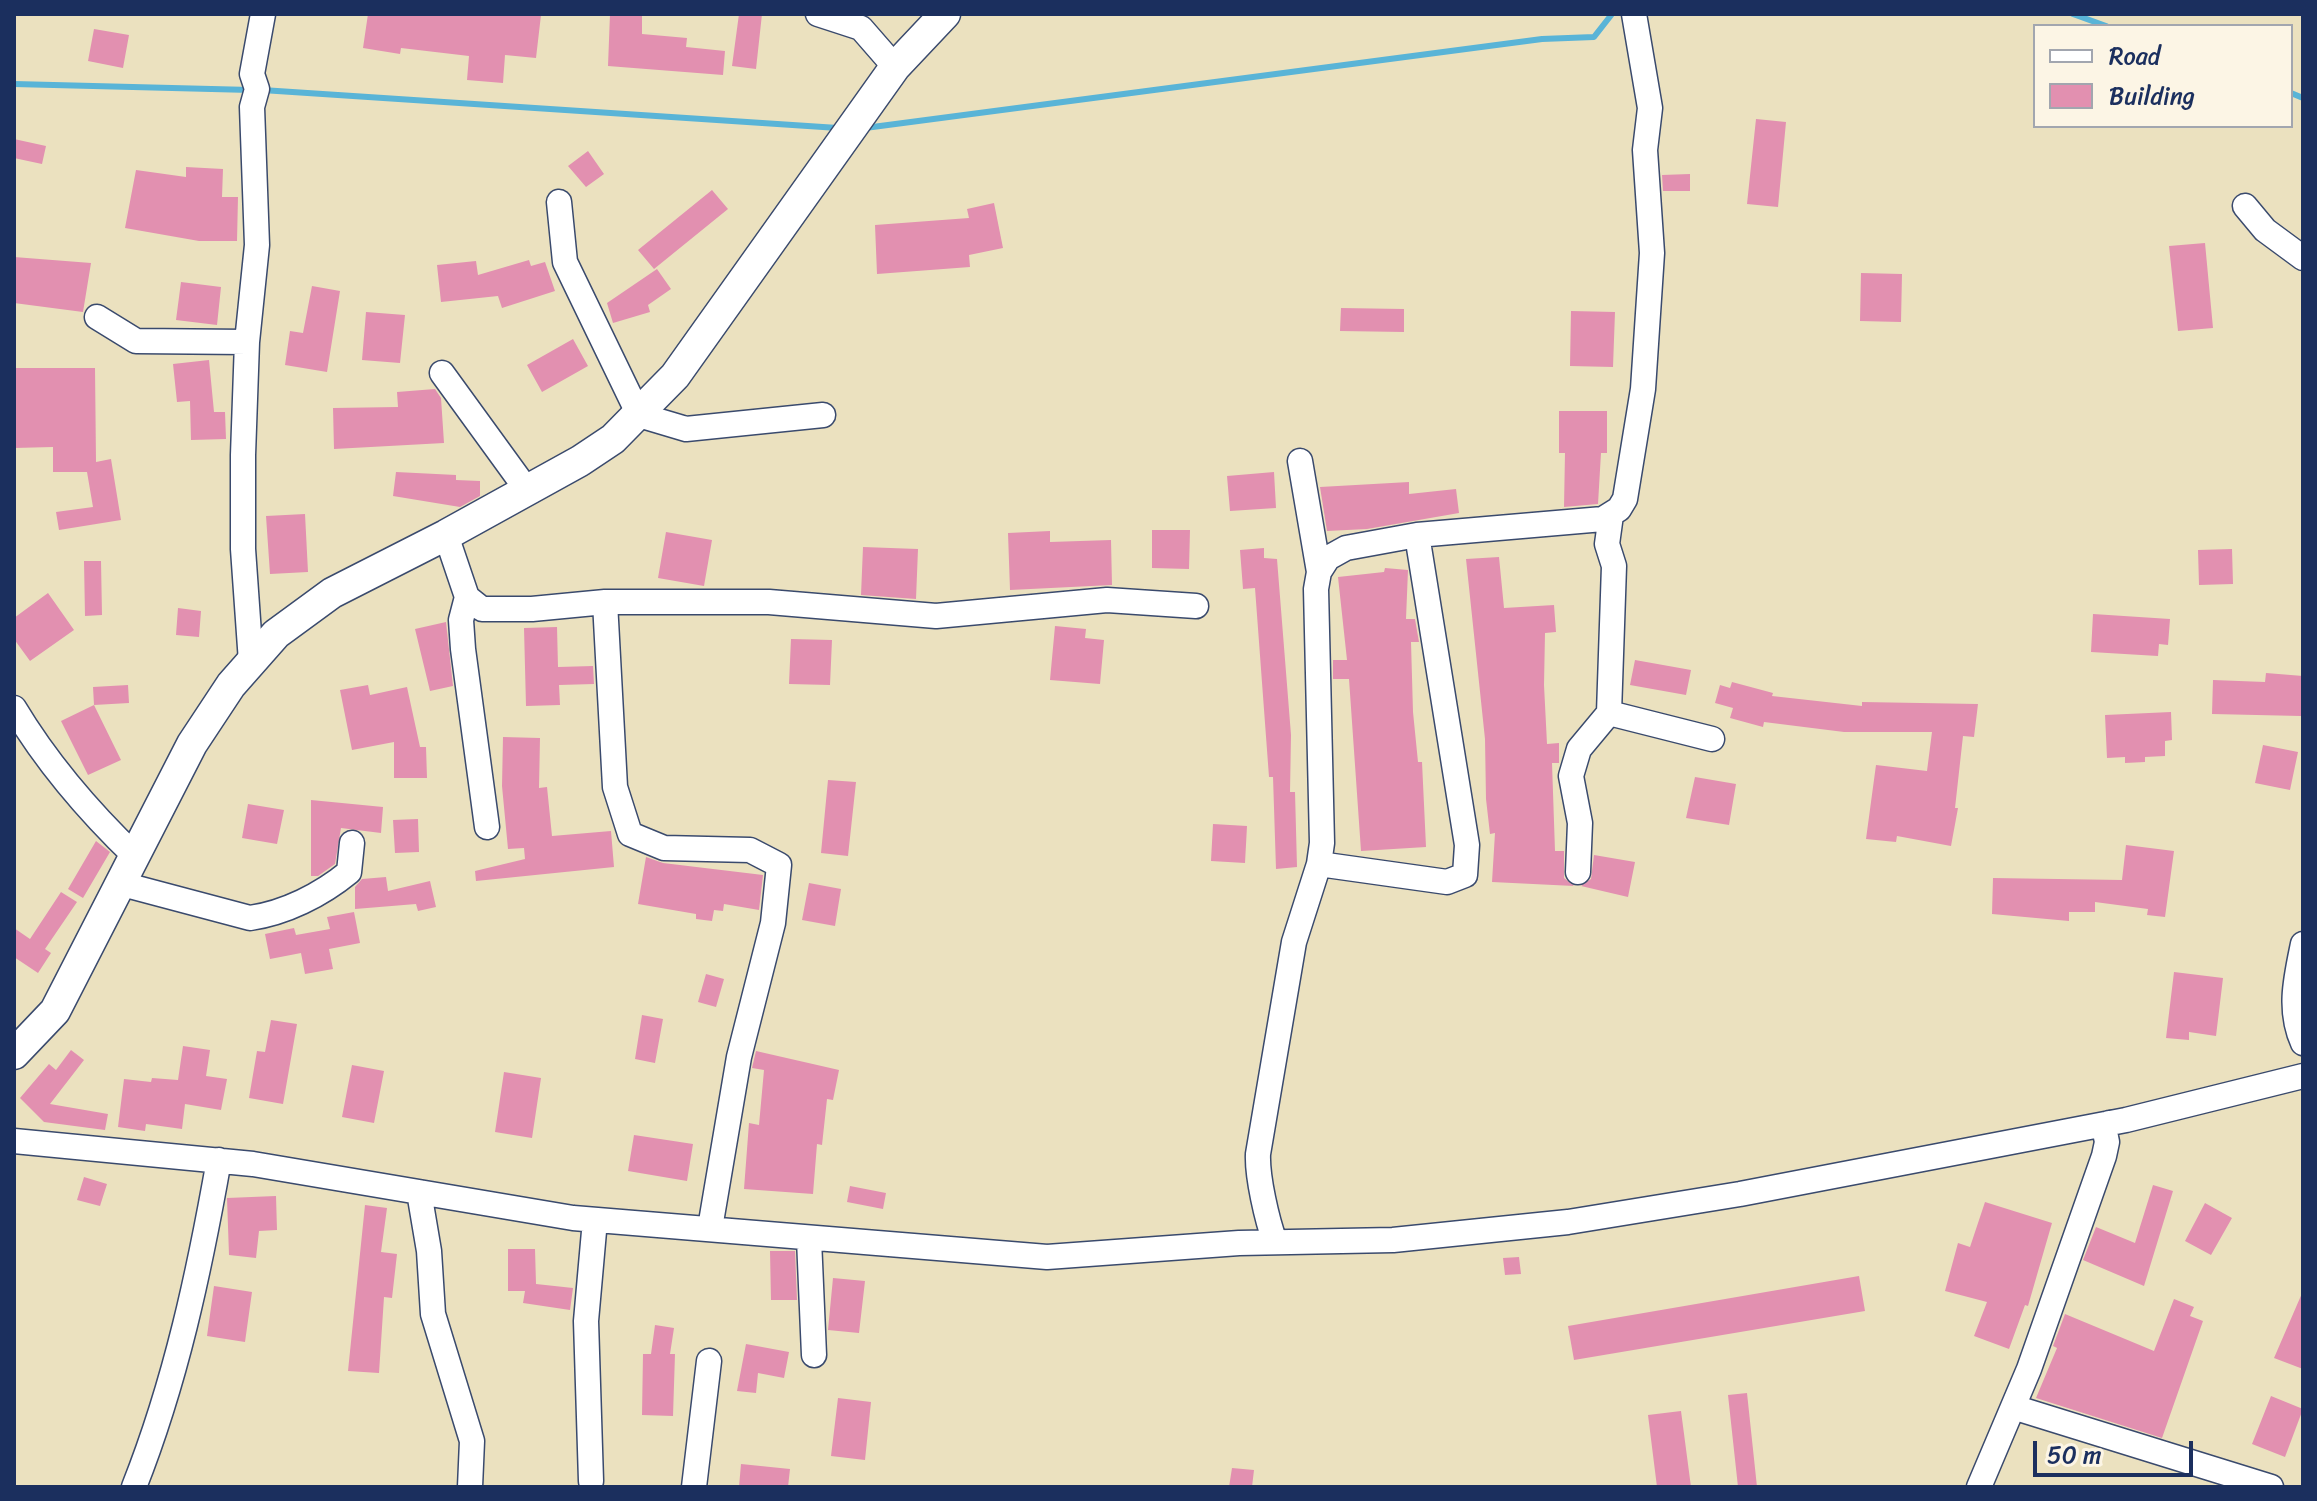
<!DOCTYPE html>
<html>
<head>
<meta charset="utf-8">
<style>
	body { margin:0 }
	#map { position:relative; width:2317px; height:1501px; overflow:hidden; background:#ebe1bf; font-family:Sriracha,sans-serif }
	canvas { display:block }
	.frame { position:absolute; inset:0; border:16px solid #1b2f5e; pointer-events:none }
	.legend { position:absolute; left:2033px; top:24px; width:260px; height:104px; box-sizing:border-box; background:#fcf5e5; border:2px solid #a2a6af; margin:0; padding:10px 14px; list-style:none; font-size:24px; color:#1b2f5e }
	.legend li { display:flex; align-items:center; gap:16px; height:40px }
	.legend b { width:40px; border:2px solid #a2a6af }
	.scale { position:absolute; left:2033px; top:1441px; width:160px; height:36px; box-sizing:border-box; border:4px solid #1b2f5e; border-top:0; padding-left:10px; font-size:24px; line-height:28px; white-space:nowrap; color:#1b2f5e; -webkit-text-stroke:6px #fcf5e5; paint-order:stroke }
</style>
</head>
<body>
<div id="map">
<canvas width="2317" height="1501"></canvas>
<div class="frame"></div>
<ul class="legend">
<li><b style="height:10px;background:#fff"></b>Road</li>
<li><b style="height:22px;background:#e290b0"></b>Building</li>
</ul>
<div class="scale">50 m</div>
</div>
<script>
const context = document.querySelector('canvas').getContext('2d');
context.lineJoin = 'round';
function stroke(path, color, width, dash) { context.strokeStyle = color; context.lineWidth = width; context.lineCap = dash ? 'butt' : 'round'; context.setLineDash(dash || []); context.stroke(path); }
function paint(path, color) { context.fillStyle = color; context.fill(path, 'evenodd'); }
stroke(new Path2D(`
	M2073,14L2106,26
	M14,84L251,90
	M262,90L838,128
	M2291,93L2303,98
	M865,128L1542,39L1594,37L1612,14`), '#59b4d7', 6);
paint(new Path2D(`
	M368,14L541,15L536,58L505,55L503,83L467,80L469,56L401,48L400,54L363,48Z
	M610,14H642V34L687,38L686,47L725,51L723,75L608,66Z
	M739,14H762L756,69L732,66Z
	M94,29L129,35L123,68L88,61Z
	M1756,119L1786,122L1778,207L1747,204Z
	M14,139L46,146L42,164L14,158Z
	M588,151L604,174L586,187L568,166Z
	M186,167L223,169L222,197H238L237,241H199L125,228L136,170L186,177Z
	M1690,174V191H1663L1662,175Z
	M712,190L728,209L654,269L638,250Z
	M994,203L1003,248L969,255L970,267L877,274L875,225L969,218L967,209Z
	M2205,243L2213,328L2178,331L2169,246Z
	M14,257L91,263L83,312L14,303Z
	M529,260L531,266L545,262L555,291L502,308L498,296L441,302L437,265L476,261L478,275Z
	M657,269L671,289L648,305L650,312L613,323L607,303Z
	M1861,273L1902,274L1901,322L1860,321Z
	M181,282L221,287L217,325L176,320Z
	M312,286L340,291L327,372L285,365L290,331L303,333Z
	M1341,308L1404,309V332L1340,331Z
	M1571,311L1615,312L1613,367L1570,366Z
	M366,312L405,315L400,363L362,360Z
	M573,339L588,366L542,392L527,365Z
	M209,360L214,412H225L226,439L191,440L190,401L177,402L173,364Z
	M14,368H95L96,462L111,459L121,520L59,530L56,512L93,507L87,472H53V447L14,448Z
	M435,389L441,398L444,443L334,449L333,408L398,407L397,392Z
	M1559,411H1607V453H1601L1598,504L1564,507L1565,453H1559Z
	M396,472L456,475V480L480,481V496L460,507L393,496Z
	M1274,472L1276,508L1230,511L1227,476Z
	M1409,482V494L1456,489L1459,513L1367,529L1327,531L1320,487Z
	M305,514L308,572L270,574L266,516Z
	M1152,530H1190L1189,569L1152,568Z
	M1050,531V542L1111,540L1112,585L1010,590L1008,533Z
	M666,532L712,540L704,586L658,578Z
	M863,547L918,549L916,599L861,595Z
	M1264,548V558L1277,559L1291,735L1290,792H1295L1297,867L1276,869L1273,777H1269L1255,588L1243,589L1240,550Z
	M2232,549L2233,584L2199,585L2198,550Z
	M1499,557L1504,608L1554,605L1556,632L1545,633L1544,685L1547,744L1559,743V763H1552L1555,851H1564V878L1574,886L1492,882L1495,833L1490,834L1486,799L1485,739L1466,559Z
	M84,561H101L102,615L85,616Z
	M1385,568L1408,570L1406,619H1415L1419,642H1411L1413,712L1418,762H1422L1426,847L1361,851L1349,679H1333V660H1347L1338,577L1384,572Z
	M48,593L74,630L30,661L14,639V618Z
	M178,608L201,611L199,637L176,635Z
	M2093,614L2170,619L2168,645L2159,644L2158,656L2091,652Z
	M446,622L453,686L430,691L415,629Z
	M1055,626L1086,629L1085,638L1104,640L1100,684L1050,680Z
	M557,627L558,667L593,666L594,684L559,685L560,705L526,706L524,628Z
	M791,639L832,640L830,685L789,684Z
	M1635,660L1691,670L1686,695L1630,685Z
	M2266,673L2303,676L2301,716L2212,714L2213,680L2265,682Z
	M1732,682L1773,693L1772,696L1862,706V702L1978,704L1974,737L1963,736L1955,808H1958L1951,846L1897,836L1896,842L1866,839L1876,765L1927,771L1932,732H1844L1764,722L1763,727L1730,718L1733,708L1715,703L1720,685L1730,688Z
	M128,685L129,703L94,705L93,687Z
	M368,685L370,695L407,687L420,747H426L427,778H394V742L352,750L340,690Z
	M94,705L121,760L88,775L61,721Z
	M2171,712L2172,740L2165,741V756L2145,757V762L2125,763V757L2107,758L2105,715Z
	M503,737L540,738L539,788L547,787L552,836L611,831L614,867L476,881L475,871L525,859L524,848L508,849L502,786Z
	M2263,745L2298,752L2290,790L2255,783Z
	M1695,777L1736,784L1729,825L1686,818Z
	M828,780L856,782L848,856L821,853Z
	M311,800L383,807L381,833L341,828L335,864L318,876H311Z
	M248,804L284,810L277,844L242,838Z
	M418,819L419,852L395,853L393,820Z
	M1213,824L1247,826L1245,863L1211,861Z
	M96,841L110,852L83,898L68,889Z
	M2126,845L2174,851L2165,917L2147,915L2148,909L2095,902V912H2069V921L1992,914L1993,878L2122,880Z
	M1594,855L1635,862L1628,897L1581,886L1591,879Z
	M646,857L663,863L763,875L759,910L724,904L723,911L714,910L712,921L696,919V914L638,904Z
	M386,877L388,891L430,881L436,907L418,911L416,904L355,909V887L362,879Z
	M809,883L841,889L835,926L802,920Z
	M61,892L77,902L45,949L51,953L38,973L14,957V928L30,939Z
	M354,912L360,943L329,949L333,969L305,974L301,953L270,959L265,934L294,928L296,935L330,929L327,917Z
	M2174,972L2223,978L2216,1036L2189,1032V1040L2166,1038Z
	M706,974L724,979L716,1007L698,1002Z
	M642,1015L663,1019L655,1063L635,1059Z
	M271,1020L297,1024L283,1104L249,1098L257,1051L265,1052Z
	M183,1046L210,1050L206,1076L227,1079L221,1110L185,1104L182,1129L146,1124L145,1131L118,1127L124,1079L151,1082L152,1078L178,1080Z
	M71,1050L84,1060L50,1104L108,1114L105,1130L44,1122L20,1098L49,1064L56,1070Z
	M756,1051L839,1070L833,1100L827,1099L822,1145L817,1144L813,1194L744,1189L749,1123L759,1125L764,1070L752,1068Z
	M352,1065L384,1071L374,1123L342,1117Z
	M504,1072L541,1078L532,1138L495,1132Z
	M634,1135L693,1144L687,1181L628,1171Z
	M84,1177L107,1184L100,1206L77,1200Z
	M2153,1185L2173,1191L2144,1286L2083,1260L2096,1227L2135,1243Z
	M850,1186L886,1193L883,1209L847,1202Z
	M276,1196L277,1230L259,1231L256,1258L229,1255L227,1198Z
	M1985,1202L2052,1223L2028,1306L2025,1305L2009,1349L1974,1336L1987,1302L1945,1291L1958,1243L1970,1247Z
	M2205,1203L2232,1218L2211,1255L2185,1241Z
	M365,1205L387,1208L381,1252L397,1254L392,1298L384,1297L379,1373L348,1371Z
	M508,1249H535L536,1284L573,1288L570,1310L523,1303L525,1291H508Z
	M770,1251H795L797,1300H771Z
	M1519,1257L1521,1274L1505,1275L1503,1258Z
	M1859,1276L1865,1311L1574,1360L1568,1326Z
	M833,1278L865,1281L859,1333L828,1330Z
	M214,1286L252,1292L245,1342L207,1336Z
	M2303,1291V1369L2274,1358Z
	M2174,1299L2194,1307L2190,1316L2203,1321L2162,1438L2036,1398L2057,1348L2053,1346L2065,1314L2154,1351Z
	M655,1325L674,1328L670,1354H675L673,1416L642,1415L643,1354H651Z
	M746,1344L789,1352L784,1378L758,1373L756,1393L737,1391Z
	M1747,1393L1757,1487H1738L1728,1395Z
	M2271,1396L2303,1409L2285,1457L2252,1444Z
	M838,1398L871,1402L865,1460L831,1456Z
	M1681,1411L1691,1487H1657L1648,1415Z
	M741,1464L790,1469L788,1487H739Z
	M1232,1468L1254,1470L1252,1487H1229Z`), '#e290b0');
const minor = new Path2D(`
	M818,14L861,28L895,67
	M559,202L565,262L639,415L686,429L823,415
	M2245,206L2265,230L2303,258
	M97,317L136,341L247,342
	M442,373L527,490
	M446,535L467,597L482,609H532L605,602H769L936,616L1107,600L1196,606
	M1319,572L1328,558L1346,548L1417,535L1603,519L1619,509L1625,499L1643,389L1652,253L1645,150L1650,108L1634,14
	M467,597L461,620L463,649L487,827
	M605,602L615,787L630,834L664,848L750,850L779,865L773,923L739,1057L710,1228
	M251,662L243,549V455L247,342L257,245L252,107L257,89L252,74L263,14
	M14,708C47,763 89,812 136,857
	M1609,713L1712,739
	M1319,864L1447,882L1465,875L1467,845L1417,535
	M1578,872L1580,823L1571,776L1579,749L1609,713L1614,566L1607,544L1611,515
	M122,884L250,918C285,913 321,895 349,872L352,843
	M2303,944C2296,978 2288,1010 2303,1043
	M14,1141L253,1164L573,1218L1047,1257L1239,1243L1393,1240L1568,1222L1740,1194L2126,1120L2303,1076
	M419,1192L429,1251L433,1314L472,1441L470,1487
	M809,1239L814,1355
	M1275,1242C1267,1220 1257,1177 1258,1154L1294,942L1319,864L1322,843L1316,589L1319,572L1300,461
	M2013,1407L2271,1487
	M591,1481L586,1321L595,1220
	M134,1487C176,1381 199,1273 219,1160
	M694,1487L709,1361
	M1979,1487L2029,1369L2104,1156L2107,1142L2105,1132L2109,1123`);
const major = new Path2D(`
	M14,1054L55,1011L192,744L231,685L276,634L332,593L446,535L580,461L613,439L675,376L895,67L945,14`);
stroke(minor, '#3a4a6d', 27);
stroke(major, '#3a4a6d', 33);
stroke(minor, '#fff', 24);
stroke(major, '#fff', 30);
</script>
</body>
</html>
